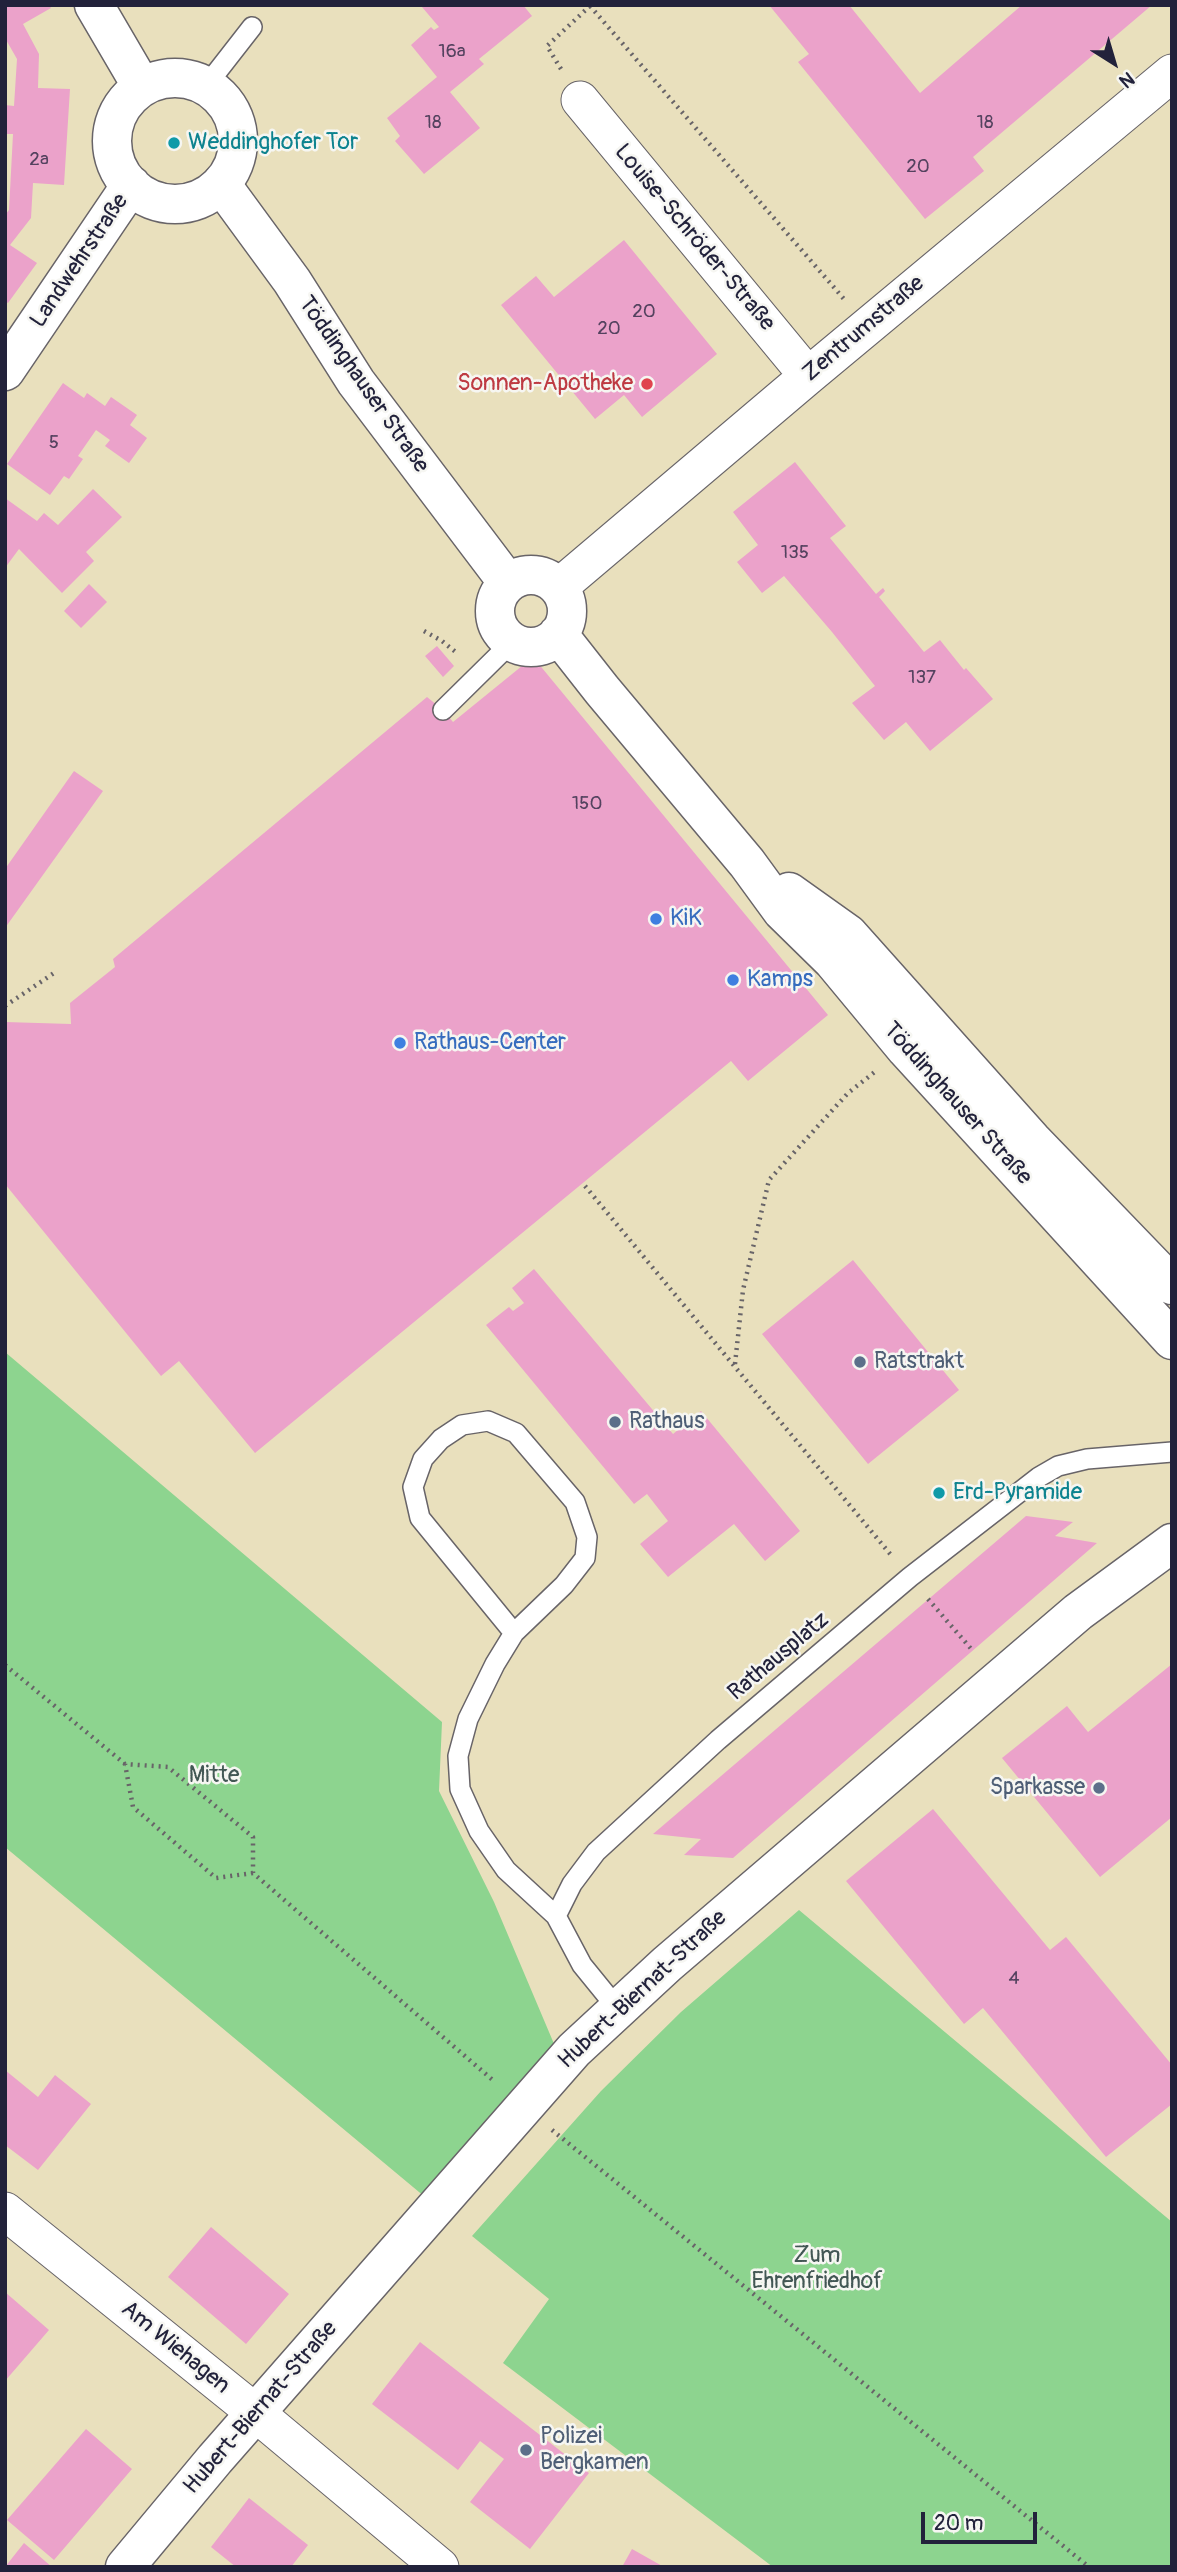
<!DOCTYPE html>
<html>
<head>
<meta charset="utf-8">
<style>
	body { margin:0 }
	#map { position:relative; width:1177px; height:2572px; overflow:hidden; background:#e9e0bd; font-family:Pangolin,sans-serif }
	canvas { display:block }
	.frame { position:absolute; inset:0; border:7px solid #22223b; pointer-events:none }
	.north { position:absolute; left:1079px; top:28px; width:70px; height:70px; -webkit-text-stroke:5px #f6f6f2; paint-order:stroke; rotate:143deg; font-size:19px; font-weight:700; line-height:28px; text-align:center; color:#22223b }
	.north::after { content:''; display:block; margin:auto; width:24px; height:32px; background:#22223b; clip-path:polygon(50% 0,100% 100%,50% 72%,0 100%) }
	.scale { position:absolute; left:921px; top:2512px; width:116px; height:32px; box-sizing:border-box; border:4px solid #22223b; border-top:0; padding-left:9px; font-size:21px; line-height:24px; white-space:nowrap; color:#22223b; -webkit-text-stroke:5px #f6f6f2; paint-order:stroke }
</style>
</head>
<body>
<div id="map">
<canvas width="1177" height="2572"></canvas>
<div class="frame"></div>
<div class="north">N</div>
<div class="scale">20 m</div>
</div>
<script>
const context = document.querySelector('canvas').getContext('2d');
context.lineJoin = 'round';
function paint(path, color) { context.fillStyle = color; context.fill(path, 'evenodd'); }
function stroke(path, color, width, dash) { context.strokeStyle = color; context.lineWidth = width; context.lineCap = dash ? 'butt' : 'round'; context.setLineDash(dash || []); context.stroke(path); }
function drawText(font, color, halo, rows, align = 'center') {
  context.font = font + ' Pangolin,sans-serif'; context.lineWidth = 5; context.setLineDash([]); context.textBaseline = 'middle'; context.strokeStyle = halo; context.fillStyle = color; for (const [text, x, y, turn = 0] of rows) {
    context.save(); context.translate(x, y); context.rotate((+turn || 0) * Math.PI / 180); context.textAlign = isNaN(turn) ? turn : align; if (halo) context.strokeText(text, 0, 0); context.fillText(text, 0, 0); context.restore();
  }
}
paint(new Path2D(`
	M5,1352L442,1722L439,1791L494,1902L560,2058L425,2197L5,1847Z
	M799,1910L1172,2222V2567H773L503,2363L549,2299L472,2236L601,2091L681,2012Z`), '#8dd48f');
paint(new Path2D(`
	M5,5H49L51,8L23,24L39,54L38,88L70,89L64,185L33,183L31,218L10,245L37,263L8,303L5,301V215L9,210L13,134H5V105L14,106L17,59L5,38Z
	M424,5H523L532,16L479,59L484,64L450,92L480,128L424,174L395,141L400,136L387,118L437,77L411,45L431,27L434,30L439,27L422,7Z
	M769,5H849L920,93L1022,5H1152L973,157L984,171L925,219L798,62L809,54Z
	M624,240L717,354L642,417L624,395L595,419L501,305L536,276L554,297Z
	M63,383L84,398L87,393L105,406L111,397L137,415L130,425L147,438L129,463L105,446L110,440L96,430L78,456L83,459L69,479L64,476L50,495L7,464Z
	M795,462L846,526L830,538L876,594L883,588L885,591L879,597L924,652L940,640L964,670L966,668L993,699L930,751L906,722L884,740L852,703L875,686L832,632L784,576L762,593L737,562L758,545L733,512Z
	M93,489L122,517L86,552L94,561L62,593L19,549L5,568V498L37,521L44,513L58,525Z
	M89,584L107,602L81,628L64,611Z
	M437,646L454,666L443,677L425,656Z
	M533,657L828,1015L748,1081L731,1061L255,1453L179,1361L161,1376L5,1184V1022L71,1024L70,1003L115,967L113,959L427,697L443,710L453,722Z
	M74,771L103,791L5,928V869Z
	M853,1260L959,1390L868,1464L762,1334Z
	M534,1269L673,1434L701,1411L800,1531L765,1561L734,1524L668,1577L640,1544L668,1521L647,1494L634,1504L486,1325L509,1307L513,1311L524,1303L512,1288Z
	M1026,1516L1073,1522L1055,1536L1097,1543L733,1858L684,1855L701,1839L653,1834Z
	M1172,1664V1817L1100,1877L1002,1758L1067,1706L1088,1732Z
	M933,1809L1050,1950L1066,1937L1172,2065V2104L1106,2157L983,2008L964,2024L846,1881Z
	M5,2070L38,2097L55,2075L91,2104L38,2170L5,2145Z
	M211,2227L289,2294L246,2344L168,2277Z
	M5,2292L49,2330L5,2381Z
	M420,2342L589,2473L530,2549L470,2502L504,2459L480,2441L458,2470L372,2404Z
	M86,2429L132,2469L54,2560L7,2520Z
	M249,2498L308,2545L291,2567H236L211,2547Z
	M24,2543L52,2567H5Z
	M632,2549L664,2567H622Z`), '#eba2ca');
const service = new Path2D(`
	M206,86L252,27
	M443,710L512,642
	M514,1633L420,1518L413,1487L423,1459L441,1439L462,1425L488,1421L516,1433L575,1502L587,1537L585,1558L564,1585L514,1633L495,1664L468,1719L458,1756L460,1789L479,1831L506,1870L556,1916L582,1965L617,2008
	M556,1916L572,1884L596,1852L718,1740L910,1577L1039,1477L1058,1466L1087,1459L1172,1452`);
const minor = new Path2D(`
	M580,100L808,376
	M559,587L808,376L1172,73
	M5,2211L257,2414L440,2567`);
const tertiary = new Path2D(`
	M221,184L292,281L356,382L508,583
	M495 611a36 36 0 1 1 72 0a36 36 0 1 1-72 0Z
	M558,634L602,690L747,863L782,911L833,961L906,1049L1172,1340
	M789,892L848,934L1032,1140L1172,1285
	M125,2567L215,2459L574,2050L667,1964L1078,1612L1172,1543`);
const secondary = new Path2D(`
	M94,5L142,87
	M112 141a63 63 0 1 1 126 0a63 63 0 1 1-126 0Z
	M5,371L131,185`);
stroke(service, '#686468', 22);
stroke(minor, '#686468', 39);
stroke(tertiary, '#686468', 41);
stroke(secondary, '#686468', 41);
stroke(new Path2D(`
	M590,6L844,299
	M561,69L547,46L591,5
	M424,631L442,641L458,654
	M5,1006L57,971
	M585,1186L891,1555
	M735,1364L743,1290L769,1180L848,1093L876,1071
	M928,1599L973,1651
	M5,1665L125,1764
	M253,1873L216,1878L133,1807L125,1764L168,1767L253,1837V1873L495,2082
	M552,2130L1089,2567`), '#686468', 4.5, [2, 5]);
stroke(service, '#fff', 19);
stroke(minor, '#fff', 37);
stroke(tertiary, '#fff', 38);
stroke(secondary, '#fff', 38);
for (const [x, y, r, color] of [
	[174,143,7,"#0f9aa8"],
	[647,384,7,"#e0444e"],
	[656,919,7,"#3f7fe0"],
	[733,980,7,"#3f7fe0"],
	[400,1043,7,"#3f7fe0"],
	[860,1362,7,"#5c6f8a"],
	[615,1422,7,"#5c6f8a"],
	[939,1493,7,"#0f9aa8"],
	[1099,1788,7,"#5c6f8a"],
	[526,2450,7,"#5c6f8a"]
]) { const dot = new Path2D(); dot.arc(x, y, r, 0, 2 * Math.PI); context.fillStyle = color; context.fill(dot); stroke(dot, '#f6f6f2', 2.5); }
drawText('19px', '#54425f', null, [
	["16a",452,52],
	["18",433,123],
	["18",985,123],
	["2a",39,160],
	["20",918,167],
	["20",644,312],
	["20",609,329],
	["5",54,443],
	["135",795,553],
	["137",922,678],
	["150",587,804],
	["4",1014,1979]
]);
drawText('23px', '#0d838f', '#f6f6f2', [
	["Weddinghofer Tor",188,143],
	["Erd-Pyramide",953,1493]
], 'left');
drawText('23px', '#22223b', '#f6f6f2', [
	["Louise-Schröder-Straße",694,238,50],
	["Landwehrstraße",80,261,-56],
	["Zentrumstraße",864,329,-40],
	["Töddinghauser Straße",363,385,55],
	["Töddinghauser Straße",957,1104,48],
	["Rathausplatz",779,1657,-40],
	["Hubert-Biernat-Straße",643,1990,-43],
	["Am Wiehagen",175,2348,39],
	["Hubert-Biernat-Straße",261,2408,-49]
]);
drawText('23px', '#be3a42', '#f6f6f2', [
	["Sonnen-Apotheke",633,384]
], 'right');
drawText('23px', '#366cbe', '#f6f6f2', [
	["KiK",670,919],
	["Kamps",747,980],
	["Rathaus-Center",414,1043]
], 'left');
drawText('23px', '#4e5e75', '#f6f6f2', [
	["Ratstrakt",874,1362],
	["Rathaus",629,1422],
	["Sparkasse",1085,1788,"right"],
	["Polizei",540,2437],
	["Bergkamen",540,2463]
], 'left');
drawText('23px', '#425754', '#f6f6f2', [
	["Mitte",214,1776],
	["Zum",817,2256],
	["Ehrenfriedhof",817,2282]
]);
</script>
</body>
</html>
